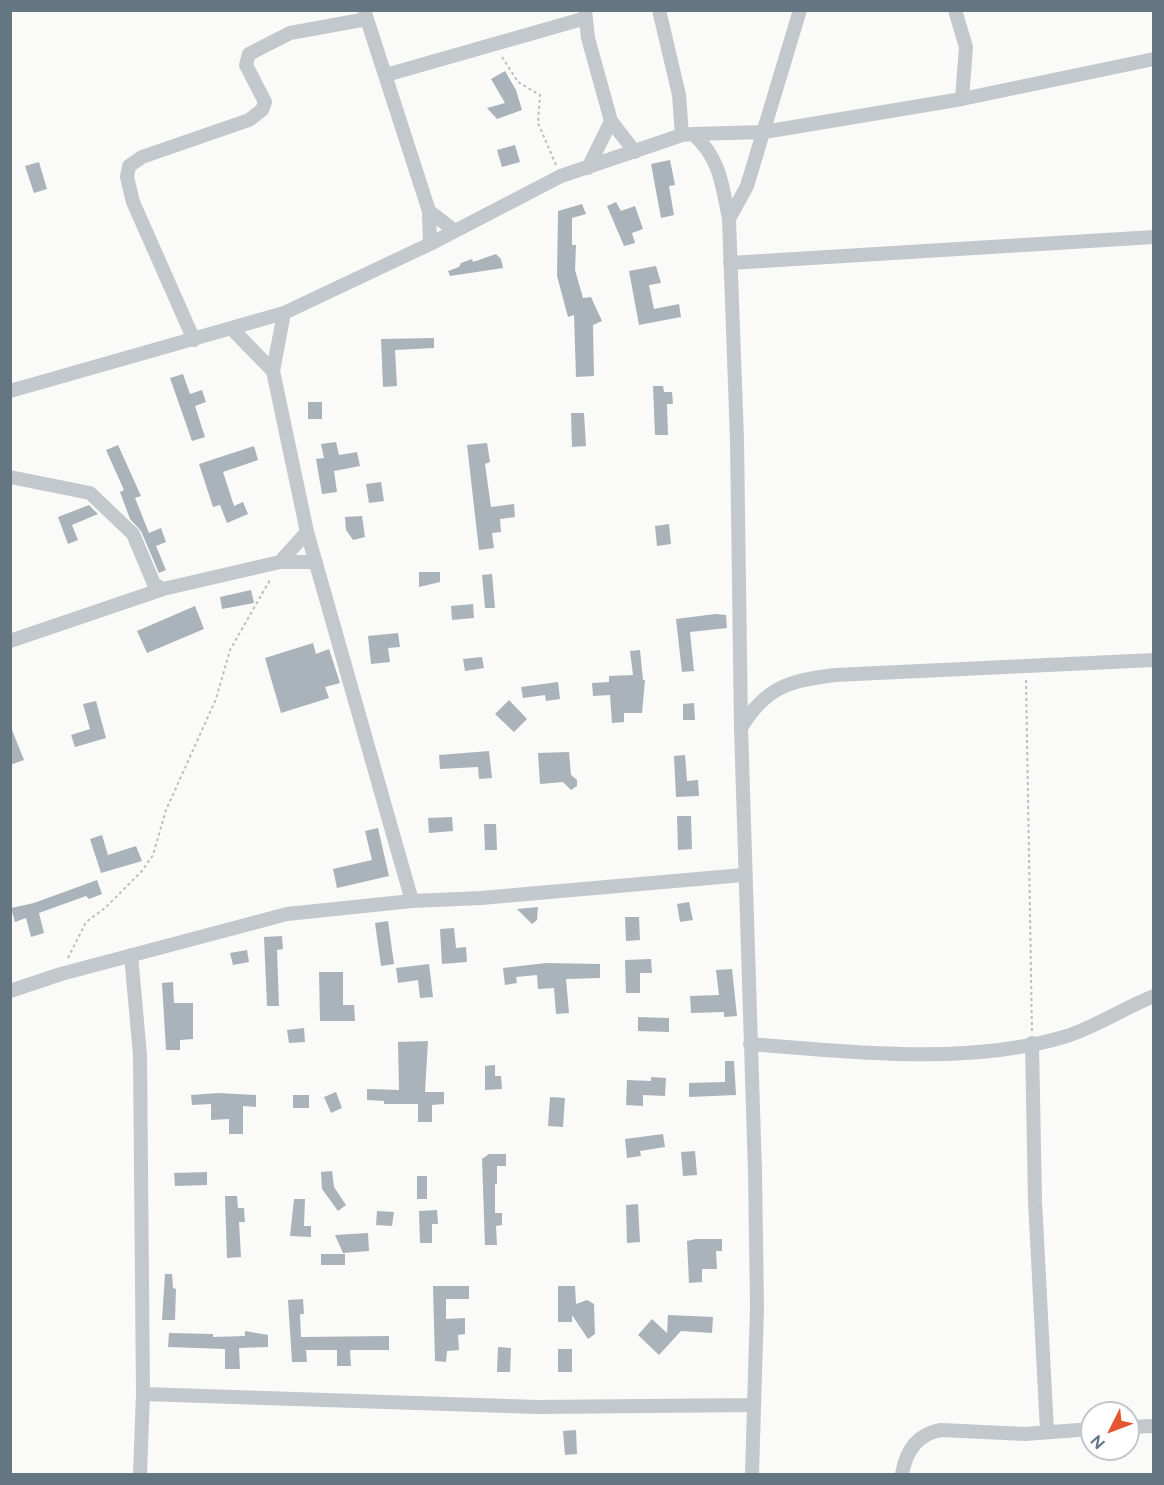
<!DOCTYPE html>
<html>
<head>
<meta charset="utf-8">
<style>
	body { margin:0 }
	#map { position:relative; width:1164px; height:1485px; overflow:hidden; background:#fafaf8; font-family:Figtree,sans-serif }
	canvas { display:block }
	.frame { position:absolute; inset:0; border:12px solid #657683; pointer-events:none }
	.north { position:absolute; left:1080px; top:1401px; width:60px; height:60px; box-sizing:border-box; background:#fff; border:2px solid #c1c8cd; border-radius:50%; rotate:228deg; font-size:16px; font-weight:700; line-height:24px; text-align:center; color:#657683 }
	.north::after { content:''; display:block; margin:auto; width:21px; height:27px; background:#e4572e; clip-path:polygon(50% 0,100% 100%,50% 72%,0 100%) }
</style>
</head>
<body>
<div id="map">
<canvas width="1164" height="1485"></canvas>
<div class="frame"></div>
<div class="north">N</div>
</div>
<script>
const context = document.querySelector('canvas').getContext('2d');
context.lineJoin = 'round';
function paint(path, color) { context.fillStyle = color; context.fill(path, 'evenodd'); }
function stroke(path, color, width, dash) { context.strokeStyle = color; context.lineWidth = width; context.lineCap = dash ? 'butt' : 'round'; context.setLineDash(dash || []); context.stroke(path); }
paint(new Path2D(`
	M505,71L516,90L522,110L497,119L487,108L505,103L491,79Z
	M515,145L520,162L502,167L497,150Z
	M670,160L675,185L669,186L674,215L661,218L651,164Z
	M39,162L47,189L34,193L25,166Z
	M616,202L621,211L635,206L643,229L632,233L635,243L624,246L607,206Z
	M582,204L586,214L572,218V245H576L575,270L583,298L591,297L602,321L593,325L594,376L576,377L574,315L568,317L557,276L558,211Z
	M496,254L501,259L503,268L450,276L448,271L459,267L461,263L472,259L473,262Z
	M656,266L661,283L649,285L654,309L679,304L681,317L639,325L629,271Z
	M434,338V348L395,350L397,386L383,387L381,339Z
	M183,374L190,394L202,390L206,402L195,406L205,437L192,441L170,378Z
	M653,386H663L664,392H672L673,404H667L668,435H655Z
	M308,402H322V419H308Z
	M571,413H584L586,446L572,447Z
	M336,442L339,455L357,452L360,466L334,471L337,492L322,494L316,459L324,458L321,444Z
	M487,443L490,462L485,464L491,507L514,504L515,517L500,519L501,532L492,533L494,548L479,550L467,445Z
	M118,445L141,496L135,498L149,533L161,528L166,542L156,546L166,570L159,573L141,531L130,519L120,492L124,490L106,450Z
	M254,446L258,460L223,472L234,506L243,502L248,514L227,523L220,505L213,507L199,464Z
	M381,482L384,501L369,503L366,484Z
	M89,505L98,514L72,525L78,540L68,544L58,517Z
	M362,516L365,537L353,540L346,530L345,517Z
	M669,524L671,544L657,546L655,526Z
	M419,572H440V582L419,587Z
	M492,574L495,608H485L482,575Z
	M251,590L254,603L222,609L220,597Z
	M473,604L474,618L452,620L451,606Z
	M195,606L204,629L147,653L137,631Z
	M715,614L726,615L727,628L690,632L694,671L682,672L676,619Z
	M398,633L400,647L388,648L390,662L371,664L368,636Z
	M313,643L316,654L329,649L340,683L325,687L329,698L281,713L265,658Z
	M640,650L643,680H645L642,713H624V722L612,723L610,695L593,696L592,683L609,682V676L633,675L630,651Z
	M482,657L484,668L465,671L463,659Z
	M558,682L560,699L546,701L545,695L523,698L521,687Z
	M509,700L527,719L514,732L495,714Z
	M96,701L106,738L75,747L71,735L90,729L83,704Z
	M694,703L695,720H683V704Z
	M10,725L24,760L10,765Z
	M489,751L492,778L479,779L478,767L440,769L439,755Z
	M569,752L571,775L577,780V786L571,790L563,782L540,784L538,753Z
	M685,755L687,781L698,780L699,796L676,797L674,756Z
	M677,816H691L692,849L678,850Z
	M452,817L453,831L429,833L428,818Z
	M484,824H496L497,850H485Z
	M378,828L389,876L337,888L333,869L372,860L365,831Z
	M102,835L108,855L136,846L142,861L101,873L90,839Z
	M97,880L102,894L89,899L86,896L39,913L44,933L31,937L26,918L15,922L11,908L34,903Z
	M689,902L693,920L680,922L677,904Z
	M538,907L537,920L532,924L517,909Z
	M625,917H639L640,940L626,941Z
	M388,921L394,964L381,966L375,923Z
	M454,928L456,948L466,947L467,962L442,964L440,929Z
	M282,936L283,949L277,950L279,1006H267L264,937Z
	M247,950L249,962L233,965L230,953Z
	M651,959L652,973H640V993H626L625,960Z
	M546,963L600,964V978L566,979L569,1013L556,1014L554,988L538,989L537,975L516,977L517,983L505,985L503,968Z
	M429,964L433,997L420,998L418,980L398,983L396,968Z
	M732,969L737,1016L724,1017V1012L691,1013L690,996L719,995L716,970Z
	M319,972H343V1005H354L355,1021H320Z
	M173,982L174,1003H193V1039L180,1040V1050H166L162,983Z
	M638,1017L669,1018V1032L638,1031Z
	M304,1028L305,1042L289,1043L287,1030Z
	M428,1041L425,1092H444V1104L432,1105V1122H418V1104H384V1101L367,1100V1089L399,1090L398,1042Z
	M725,1061H734L736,1095L689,1097V1083L725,1082Z
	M495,1065V1076H501L502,1089L485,1090V1066Z
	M651,1077L666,1078L665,1096L643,1095V1106L626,1105L627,1080L651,1081Z
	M336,1092L342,1108L331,1113L324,1097Z
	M218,1093L256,1095V1107L243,1106V1134H229V1119L211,1120V1104L192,1105L191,1095Z
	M293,1095H309V1108H293Z
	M550,1097L565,1098L563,1127L548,1126Z
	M663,1134L665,1147L640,1151L641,1156L627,1158L625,1139Z
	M695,1151L697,1175L683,1176L681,1152Z
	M489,1154H506V1166H497V1184H495V1213H502V1225L496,1226L497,1245H485L482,1159Z
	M332,1171L334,1187L346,1205L338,1211L322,1189L321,1172Z
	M207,1172V1185L175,1186L174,1173Z
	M417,1176H427V1199H417Z
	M225,1196H237L238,1208H244L245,1222H239L241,1257L227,1258Z
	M294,1199H305L304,1226H311V1237L290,1236Z
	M638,1204L640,1242L627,1243L626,1205Z
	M437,1210L438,1224H432V1243H420L419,1211Z
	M377,1211L394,1212L392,1226L376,1225Z
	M368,1233L369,1251L343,1253L335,1235Z
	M696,1239H722V1251H716L717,1269H702V1282L689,1283L687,1241Z
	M321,1254H345V1265H321Z
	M165,1274H172L173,1288L176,1289L175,1320H162Z
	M433,1286H469V1299H446V1319L465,1318V1334L458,1335L459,1350L447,1351L446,1362L435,1361Z
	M558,1286H575L576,1304L587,1300L594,1304L595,1334L588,1339L572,1315V1322H558Z
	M303,1299L304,1314H300L301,1337L389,1336V1350H350L351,1366H337V1350H306L307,1362H292L288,1300Z
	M668,1315L713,1317L712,1333L681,1331L659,1355L638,1335L652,1319L667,1333Z
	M245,1331L268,1335V1347L239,1348L240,1369H225V1349L168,1347L169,1333L213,1334V1337L245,1336Z
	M498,1347L511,1348L510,1372H497Z
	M558,1349H572V1372H558Z
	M576,1430L577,1454L565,1455L563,1431Z`), '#aab3b9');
stroke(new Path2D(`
	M502,57L518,82L540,95L538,123L556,165
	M1026,680L1032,1031
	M68,958L86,922L105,908L142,871L153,855L166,810L216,699L230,650L271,578`), '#bbbfc2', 2, [3, 3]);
stroke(new Path2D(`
	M585,10L588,38L611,121L635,152
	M659,10L679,95L682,135
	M955,10L966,47L962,99
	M365,13L429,211L430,244
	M386,75L586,18
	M693,134L764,132L962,99L1154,59
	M588,168L611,121
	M429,211L455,231
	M730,263L1154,237
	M284,313L273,371L307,532L412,901
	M232,329L273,371
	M194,340L133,202L127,177L129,166L142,157L249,120L262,110L265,102L246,65L249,54L290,33L367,19
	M10,391L284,313L430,244L561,176L682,135L693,134C720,158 722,184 729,219
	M10,477L90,493L133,534L154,584L163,589
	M280,562H316
	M10,641L163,589L280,562L307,532
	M741,728L737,440L729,219L747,186L800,10
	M131,955L140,1055L143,1394L140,1474
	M10,991L61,974L287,914L412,901L481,898L743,875
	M1032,1043L1035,1201L1047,1431
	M750,1044C851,1052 969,1066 1067,1036C1097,1026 1124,1008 1154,996
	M143,1394L538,1407L753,1405
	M1128,1427L1154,1426
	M752,1474L757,1307L755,1172L741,728C766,686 790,681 835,675L1154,660
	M902,1474C906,1451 917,1434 941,1430L1025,1434L1092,1429`), '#c3c8cc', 14);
</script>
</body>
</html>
